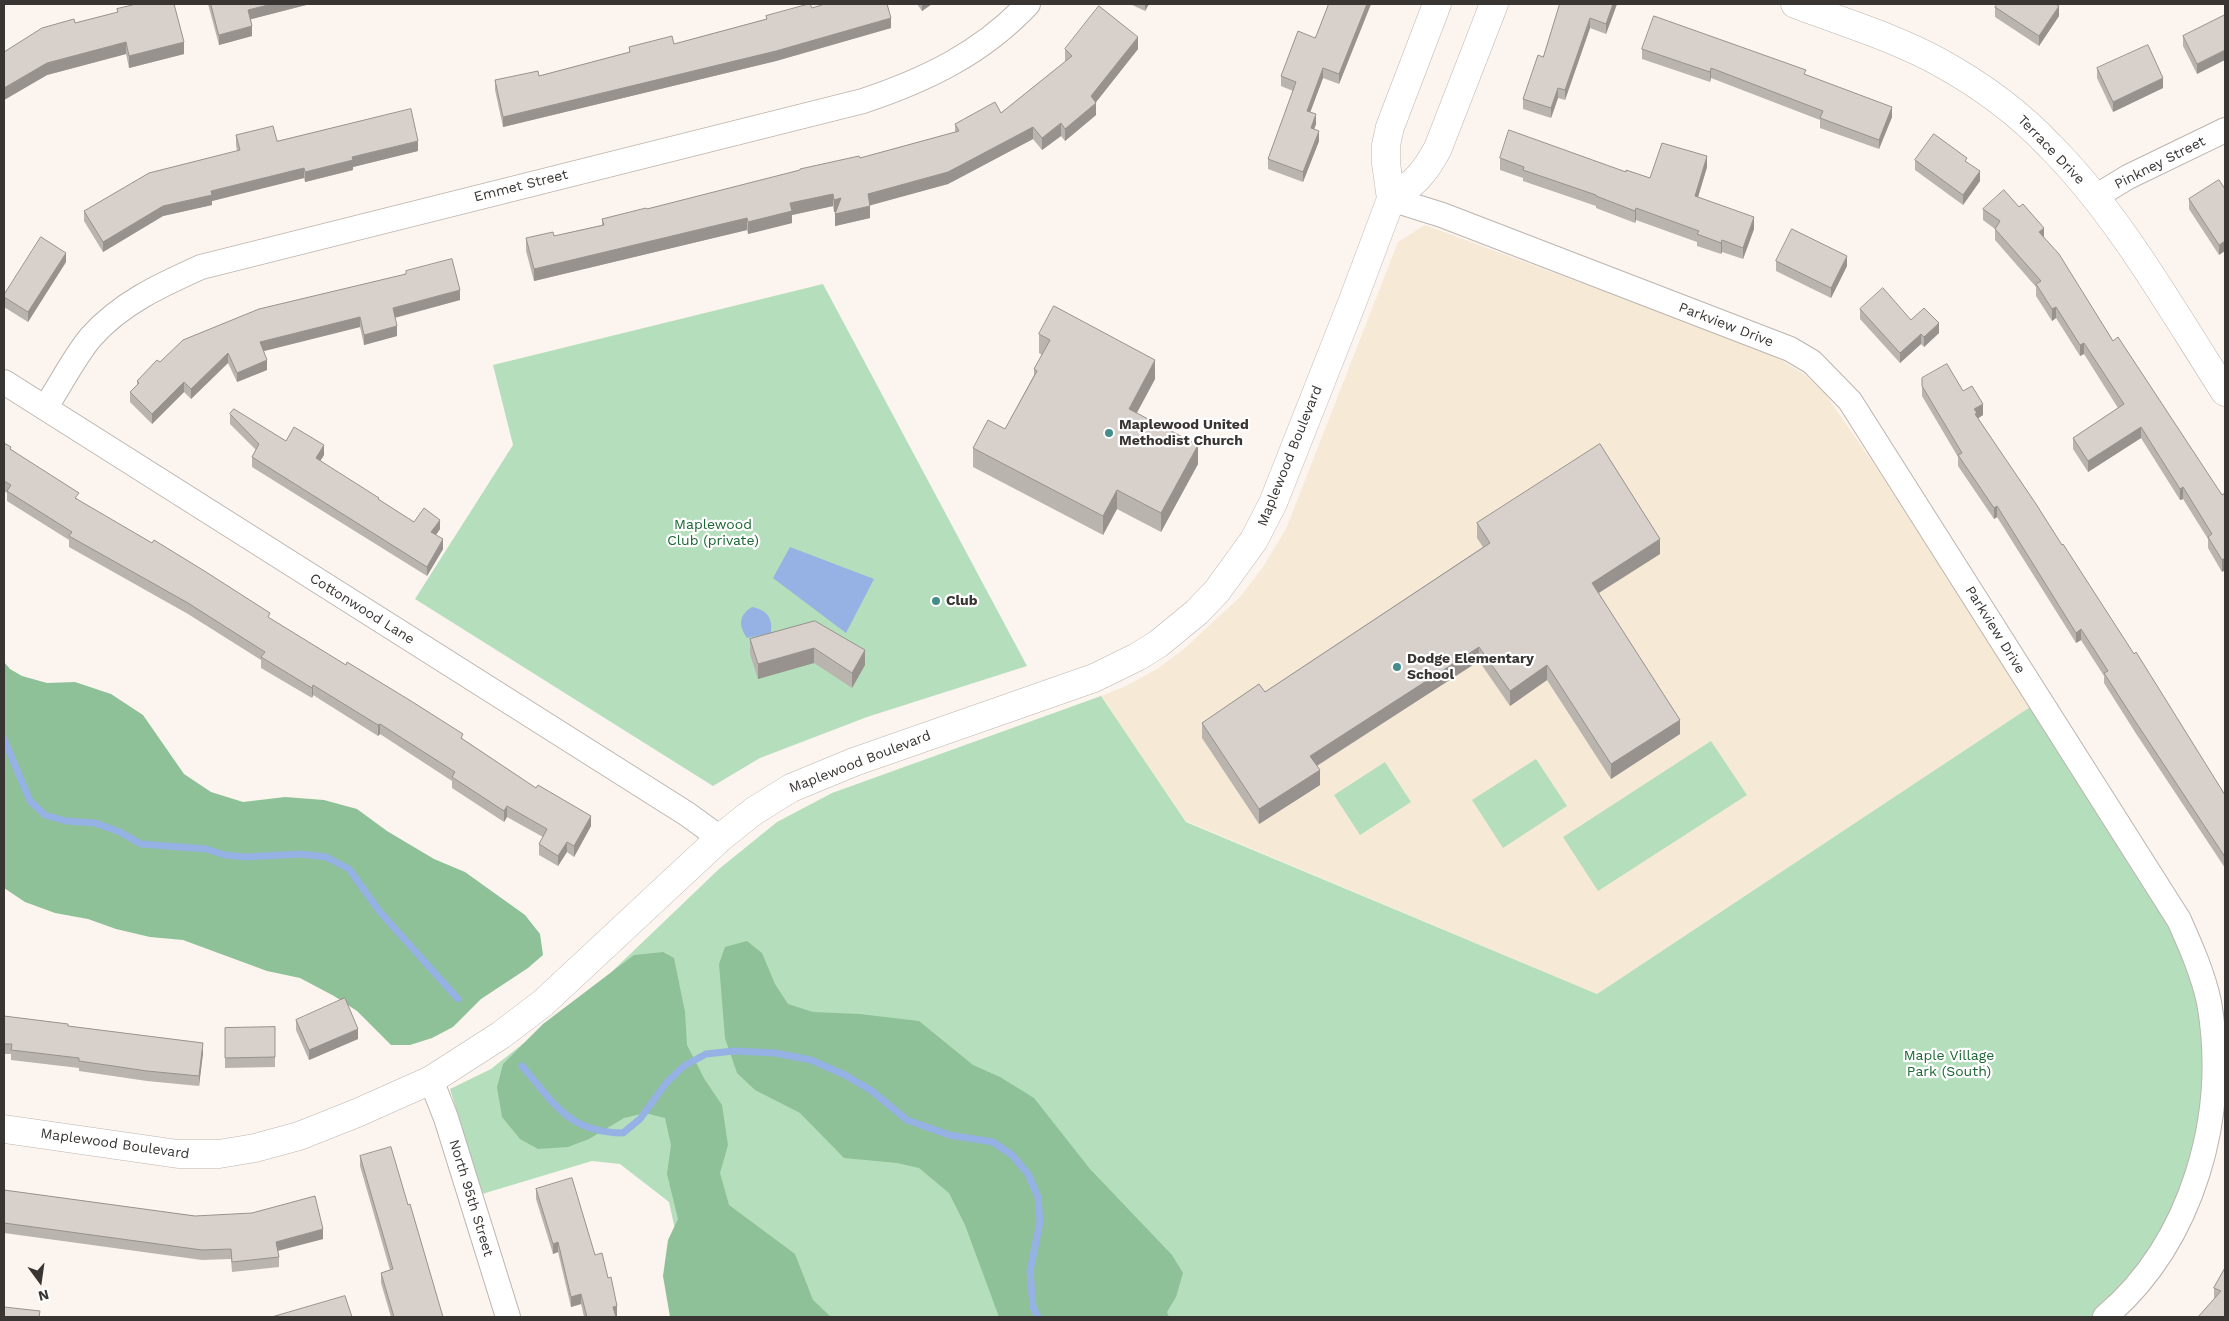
<!DOCTYPE html>
<html>
<head>
<meta charset="utf-8">
<style>
	body { margin:0 }
	#map { position:relative; width:2229px; height:1321px; overflow:hidden; background:#fcf4ef; font-family:"Work Sans",sans-serif }
	canvas { display:block }
	.frame { position:absolute; inset:0; border:5px solid #383533; pointer-events:none }
	.north { position:absolute; left:15px; top:1256px; width:50px; height:50px; -webkit-text-stroke:4px #fff; paint-order:stroke; rotate:166deg; font-size:14px; font-weight:700; line-height:20px; text-align:center; color:#383533 }
	.north::after { content:''; display:block; margin:auto; width:18px; height:22px; background:#383533; clip-path:polygon(50% 0,100% 100%,50% 72%,0 100%) }
</style>
</head>
<body>
<div id="map">
<canvas width="2229" height="1321"></canvas>
<div class="frame"></div>
<div class="north">N</div>
</div>
<script>
const context = document.querySelector('canvas').getContext('2d');
context.lineJoin = 'round';
function paint(path, color) { context.fillStyle = color; context.fill(path, 'evenodd'); }
function stroke(path, color, width, dash) { context.strokeStyle = color; context.lineWidth = width; context.lineCap = dash ? 'butt' : 'round'; context.setLineDash(dash || []); context.stroke(path); }
function drawText(font, color, halo, rows, align = 'center') {
  context.font = font + ' "Work Sans",sans-serif'; context.lineWidth = 4.5; context.setLineDash([]); context.textBaseline = 'middle'; context.strokeStyle = halo; context.fillStyle = color; for (const [text, x, y, turn = 0] of rows) {
    context.save(); context.translate(x, y); context.rotate((+turn || 0) * Math.PI / 180); context.textAlign = isNaN(turn) ? turn : align; if (halo) context.strokeText(text, 0, 0); context.fillText(text, 0, 0); context.restore();
  }
}
paint(new Path2D(`
	M1425,225L1749,345L1778,358L1804,374L1823,391L1876,467L2030,707L1597,994L1186,821L1101,696L1124,687L1157,669L1184,649L1240,597L1263,567L1286,529L1398,242Z`), '#f6ead6');
paint(new Path2D(`
	M823,284L1027,666L867,717L760,758L713,786L415,599L513,445L493,365Z
	M1101,696L1186,822L1597,994L2030,707L2164,916C2179,947 2193,978 2199,1012C2218,1120 2176,1247 2091,1317H694L669,1202L620,1164L592,1161L482,1194L450,1089L491,1069L602,981L719,869L777,822L832,793Z
	M1711,741L1747,795L1598,891L1563,837Z
	M1536,759L1567,806L1503,848L1472,800Z
	M1385,762L1411,802L1360,835L1334,795Z`), '#b5dfbc');
paint(new Path2D(`
	M4,662L10,669L22,676L47,683L75,682L111,694L143,715L184,774L211,792L243,802L285,797L324,800L357,809L387,831L434,859L465,872L525,915L540,934L543,955L528,968L481,999L453,1027L432,1038L410,1045H391L357,1011L334,996L300,978L267,971L183,940L150,937L116,929L88,919L55,913L25,902L4,888Z
	M747,941L762,953L775,984L788,1004L813,1012L860,1014L919,1021L973,1065L1000,1077L1034,1098L1090,1169L1172,1255L1183,1273L1176,1297L1167,1312L1169,1317H999L965,1225L949,1193L919,1168L897,1163L844,1158L800,1113L755,1090L737,1073L725,1038L719,964L725,947Z
	M663,952L674,958L685,1012L687,1045L705,1080L722,1105L728,1145L720,1173L729,1205L795,1254L813,1300L831,1317H670L663,1276L668,1240L678,1219L667,1174L671,1145L665,1118L645,1113L624,1118L589,1139L568,1147L538,1149L520,1139L502,1117L497,1087L503,1064L543,1024L634,955Z`), '#8ec197');
paint(new Path2D(`
	M790,547L874,579L846,633L773,578Z
	M752,607C767,610 773,618 771,633L747,638C738,625 739,615 752,607Z`), '#96b1e4');
stroke(new Path2D(`
	M4,739L30,801L45,815L66,821L95,823L120,832L141,844L206,849L225,855L245,857L301,854L326,857L349,869L380,912L458,999
	M522,1066C555,1104 568,1132 623,1133L640,1119L667,1082L684,1066L706,1054L734,1051L775,1053L811,1060L845,1075L872,1091L907,1120L949,1135L993,1142L1012,1155L1028,1174L1038,1197L1040,1222L1030,1271L1033,1307L1038,1317`), '#96b1e4', 7);
const street = new Path2D(`
	M2095,197L2128,177L2225,130
	M1391,199L1442,215L1790,349L1812,362L1850,401L2179,920C2191,947 2203,974 2209,1002C2229,1115 2193,1242 2105,1317
	M4,382L687,814L720,838
	M45,408C60,386 74,357 91,337C121,303 161,285 201,267L863,101C926,80 982,53 1028,4
	M431,1080L446,1118L508,1317`);
const secondary = new Path2D(`
	M1795,4C1842,22 1894,37 1939,62C1979,84 2018,112 2050,146C2119,215 2172,310 2225,392
	M1391,199C1414,184 1425,173 1438,148L1494,4
	M4,1129L178,1154H219L255,1148L299,1136L357,1113L431,1080L501,1035L543,1003L720,838L754,811L791,788L854,762L1094,678L1137,657L1158,644L1197,612L1217,591L1254,540L1273,503L1352,303L1391,199L1386,163V145L1390,127L1437,4`);
stroke(street, '#bcb4af', 26);
stroke(secondary, '#bcb4af', 29);
stroke(street, '#fff', 24);
stroke(secondary, '#fff', 28);
paint(new Path2D(`
	M208,4H310L251,19L252,36L219,45Z
	M917,4H932L922,11Z
	M1130,4H1149L1145,11Z
	M1329,4H1371L1339,84L1323,78L1310,112L1316,124L1314,129L1319,141L1303,182L1268,169V159L1293,91L1281,86V76L1315,38Z
	M1560,4H1617L1606,34L1590,28L1565,100L1558,98L1551,118L1523,109V99L1543,57Z
	M1995,7L2059,16L2039,46L1995,17Z
	M812,8L891,28L776,61L503,127L495,90V80L539,76L629,52V47L674,44L766,19V16Z
	M117,9L184,54L129,68L126,54L47,75L4,100V52L75,23L117,13Z
	M2225,15L2197,74L2183,46V36Z
	M1065,49H1138L1096,102V115L1065,141L1061,136L1042,150L1033,139L948,184L870,205V218L835,226L836,212H834L833,206L792,215V223L748,234L747,230L534,281L526,251V238L554,236L602,225V219L647,209L860,158L955,132V124L1001,113L1065,62Z
	M1642,49L1806,75L1892,117L1879,149L1820,128V120L1711,78L1710,82L1642,59Z
	M2097,68L2163,88L2113,112L2097,78Z
	M236,135L277,141L418,151L353,167V170L305,182L304,178L212,201V205L163,216L103,252L84,221V211L237,151L236,145Z
	M1500,158L1626,172L1650,178L1707,167L1698,197L1754,229L1743,259L1722,252L1721,254L1697,246V242L1636,220L1635,223L1596,208V206L1523,181V178L1500,170Z
	M1915,160L1967,162L1980,181L1963,205L1915,170Z
	M2225,189L2219,255L2189,209V199Z
	M1983,209L2044,237L2113,341L2222,495L2225,493V570L2222,572L2208,548V539L2183,499L2180,500L2141,438L2088,472L2073,449V438L2118,408L2084,354L2080,356L2056,318L2052,321L2036,296V287L1995,240V229L1983,220Z
	M1776,261L1847,266L1831,298L1776,271Z
	M66,262L28,322L4,307V295Z
	M406,271L460,300L395,318L397,336L364,345L360,327L264,351L267,370L237,382L228,363L191,399L184,392L152,424L130,402V392L137,386V381L160,362L406,274Z
	M1860,309L1911,320L1939,333L1924,347L1921,344L1900,363L1860,319Z
	M1039,334L1155,379L1137,413L1198,464L1161,532L1117,509L1103,535L973,467V448L1005,429L1034,375V369L1042,355L1039,353Z
	M1922,378L1983,415L1978,418L2225,795V868L2135,732L2104,683V676L2081,640L2076,643L1997,517L1994,519L1958,466V457L1922,396Z
	M230,414L286,441L324,455L320,461L379,500L414,522L440,529L436,535L443,549L427,576L252,467V457L256,450L230,424Z
	M4,443L11,449L79,500L463,739L591,826L574,857L567,852L558,866L539,855V844L543,837L507,817L504,822L452,788V781L380,734L378,736L313,695L312,698L261,668V660L188,614L69,547V540L7,501V493L4,491Z
	M1477,523L1660,554L1599,593L1680,734L1611,779L1547,680L1510,706L1479,661L1317,766L1320,785L1259,824L1202,738V723L1265,692L1483,547L1477,538Z
	M815,621L865,665L852,688L814,663L758,679L750,654V639Z
	M4,1016L68,1027L203,1053L199,1086L147,1081L79,1071V1068L11,1060V1054H4Z
	M296,1020L358,1039L309,1060L296,1030Z
	M275,1027V1067L225,1068V1028Z
	M360,1156L408,1205L443,1317H391L381,1283V1273L390,1270L360,1166Z
	M536,1189L595,1255L617,1316H616V1317H584L581,1304L571,1307L558,1252L553,1254L536,1199Z
	M4,1190L195,1216L323,1239L278,1251L279,1257V1267L232,1272L231,1259L202,1260L4,1233Z
	M2225,1268V1317L2214,1299V1288Z`), '#bab4af');
paint(new Path2D(`
	M272,4H310L248,20V10Z
	M922,4H932L922,11Z
	M1145,4H1149L1145,11Z
	M1367,4H1371L1339,84V74Z
	M1613,4H1617L1606,34V24Z
	M2059,6V16L2039,46V36Z
	M891,18V28L776,61L503,127V117Z
	M1590,18V28L1565,100V90Z
	M252,26V36L219,45V35Z
	M1138,37V49L1093,106L1096,103V115L1065,141V129Z
	M126,42V54L47,75L4,100V88L47,63Z
	M184,42V54L129,68V56Z
	M2225,50V60L2197,74V64Z
	M1323,68V78L1307,121V111Z
	M1711,68V78L1710,82V72Z
	M2163,78V88L2113,112V102Z
	M1558,88V98L1551,118V108Z
	M1892,107V117L1879,149V140Z
	M1316,114V124L1311,138V128Z
	M1061,123V136L1042,150V138Z
	M1033,127V139L948,184L868,206V194Z
	M1319,131V141L1303,182V172Z
	M418,141V151L353,167V170L305,182V172L352,157Z
	M1707,156V167L1695,207V196Z
	M304,168V178L212,201V205L163,216L103,252V242L163,206L211,191Z
	M1980,171V181L1963,205V195Z
	M833,194V206L792,215V223L748,234V222L790,203Z
	M841,198V211L834,212V200Z
	M870,206V218L835,226V214Z
	M1636,208V220L1635,223V211Z
	M1754,217V229L1743,259V248Z
	M747,218V230L534,281V269Z
	M2044,228V240L2039,232Z
	M1722,240V252L1721,254V243Z
	M2225,241V251L2219,255V245Z
	M66,253V262L28,322V312Z
	M1847,256V266L1831,298V288Z
	M460,290V300L393,318V308Z
	M2056,307V318L2052,321V309Z
	M360,317V327L260,352V342Z
	M1939,323V333L1924,347V337Z
	M397,326V336L364,345V335Z
	M1921,334V344L1900,363V353Z
	M2084,343V354L2080,356V345Z
	M228,353V363L191,399V389Z
	M267,360V370L237,382V373Z
	M1155,360V379L1129,427V409Z
	M184,382V392L152,424V414Z
	M1983,404V415L1977,419V424L1974,409Z
	M2141,427V438L2088,472V461Z
	M324,445V455L316,468V458Z
	M1198,445V464L1161,532V513Z
	M2183,487V499L2180,500V489Z
	M1117,490V509L1103,535V516Z
	M1997,506V517L1994,519V508Z
	M440,520V529L431,542V532Z
	M443,539V549L427,576V567Z
	M1660,539V554L1592,597V583Z
	M2225,558V570L2222,572V560Z
	M2081,629V640L2076,643V633Z
	M1479,647V661L1310,770V756Z
	M814,648V663L758,679V664Z
	M865,650V665L852,688V673Z
	M1547,665V680L1510,706V691Z
	M313,685V695L312,698V688Z
	M1680,720V734L1611,779V764Z
	M380,724V734L378,736V725Z
	M1320,770V785L1259,824V809Z
	M507,806V817L504,822V811Z
	M591,816V826L574,857V846Z
	M567,842V852L558,866V856Z
	M358,1029V1039L309,1060V1050Z
	M203,1043V1053L199,1086V1076Z
	M323,1229V1239L276,1251V1242Z
	M558,1242V1252L553,1254V1244Z
	M581,1294V1304L571,1307V1297Z
	M617,1306V1316L613,1317V1307Z`), '#97928e');
const building = new Path2D(`
	M137,4H174L184,42L129,56L126,42L47,63L4,88V52L42,28L74,19L75,23L118,12L117,9Z
	M211,4H272L248,10L252,26L219,35Z
	M810,4L812,8L825,4H887L891,18L776,51L503,117L495,80L538,71L539,76L630,52L629,47L672,36L674,44L767,19L766,16Z
	M1329,4H1367L1339,74L1323,68L1307,111L1316,114L1311,128L1319,131L1303,172L1268,159L1296,82L1281,76L1298,31L1315,38Z
	M1560,4H1613L1606,24L1590,18L1565,90L1558,88L1551,108L1523,99L1538,55L1543,57Z
	M1998,4H2055L2059,6L2039,36L1995,7Z
	M1099,6L1138,37L1091,96L1096,103L1065,129L1061,123L1042,138L1033,127L948,172L868,194L870,206L835,214L841,198L834,200L833,194L790,203L792,211L748,222L747,218L534,269L526,238L553,232L554,236L604,225L602,219L646,208L647,209L800,170V169L859,156L860,158L959,131L955,124L995,102L1001,113L1072,56L1065,49Z
	M2225,15V50L2197,64L2183,36Z
	M1654,16L1806,70L1804,74L1892,107L1879,140L1820,118L1823,111L1711,68L1710,72L1642,49Z
	M2148,45L2163,78L2113,102L2097,68Z
	M411,109L418,141L352,157L353,160L305,172L304,168L211,191L212,195L163,206L103,242L84,211L149,173L240,150L236,135L273,126L277,141Z
	M1509,130L1626,172V170L1650,178L1662,143L1707,156L1695,196L1754,217L1743,248L1722,240L1721,243L1697,234L1699,231L1636,208L1635,211L1596,196V195L1523,170L1524,167L1500,158Z
	M1934,134L1967,158L1965,161L1980,171L1963,195L1915,160Z
	M2219,180L2225,189V241L2219,245L2189,199Z
	M2004,190L2019,207L2023,204L2044,228L2039,232L2059,254L2113,341L2118,337L2222,495L2225,493V558L2222,560L2208,537L2212,534L2183,487L2180,489L2141,427L2088,461L2073,438L2124,404L2084,343L2080,345L2056,307L2052,309L2036,284L2041,281L1995,229L2000,221L1983,209Z
	M1792,229L1847,256L1831,288L1776,261Z
	M41,237L66,253L28,312L4,297V295Z
	M452,259L460,290L393,308L397,326L364,335L360,317L260,342L267,360L237,373L228,353L191,389L184,382L152,414L130,392L139,383L137,381L157,360L160,362L183,340L259,309L406,274V271Z
	M1883,288L1911,320L1924,308L1939,323L1924,337L1921,334L1900,353L1860,309Z
	M1054,306L1155,360L1129,409L1198,445L1161,513L1117,490L1103,516L973,448L988,420L1005,429L1037,371L1034,369L1050,340L1039,334Z
	M1947,364L1963,391L1972,386L1983,404L1974,409L1977,413L1975,414L2036,504L2062,545L2063,544L2134,654L2136,652L2225,795V857L2135,721L2104,673L2108,671L2081,629L2076,633L1997,506L1994,508L1958,455L1962,453L1922,386V378Z
	M234,409L286,441L294,427L324,445L316,458L379,498L378,499L414,522L424,508L440,520L431,532L443,539L427,567L252,457L259,444L230,414Z
	M4,443L11,447L10,449L79,493L75,498L152,543L154,540L206,572L270,613L268,617L346,665L347,662L411,701L463,734L461,738L536,788L538,785L591,816L574,846L567,842L558,856L539,844L547,829L507,806L504,811L452,777L455,772L380,724L378,725L313,685L312,688L261,657L265,652L188,603L69,536L72,532L7,491L11,485L4,481Z
	M1600,444L1660,539L1592,583L1680,720L1611,764L1547,665L1510,691L1479,647L1310,756L1320,770L1259,809L1202,723L1259,684L1265,692L1490,543L1477,523Z
	M815,621L865,650L852,673L814,648L758,664L750,639Z
	M345,998L358,1029L309,1050L296,1020Z
	M4,1016L68,1024V1026L203,1043L199,1076L147,1071L79,1061V1058L11,1050L12,1044H4Z
	M275,1027V1057L225,1058V1028Z
	M391,1147L408,1205L410,1204L443,1317H394L381,1273L393,1269L360,1156Z
	M572,1178L595,1255L602,1253L608,1278L611,1277L617,1306L613,1307L616,1317H587L581,1294L571,1297L558,1242L553,1244L536,1189Z
	M4,1190L195,1216L252,1213L315,1196L323,1229L276,1242L279,1257L232,1262L231,1249L202,1250L4,1223Z
	M2225,1268V1317H2198L2221,1291L2214,1288Z
	M345,1296L352,1317H272Z
	M4,1307L40,1311L39,1317H4Z`);
paint(building, '#d8d1cb');
stroke(building, '#97928e', 1);
for (const [x, y, r, color] of [
	[1109,433,5,"#458d8b"],
	[936,601,5,"#458d8b"],
	[1397,667,5,"#458d8b"]
]) { const dot = new Path2D(); dot.arc(x, y, r, 0, 2 * Math.PI); context.fillStyle = color; context.fill(dot); stroke(dot, '#fff', 2); }
drawText('14px', '#383533', '#fff', [
	["Terrace Drive",2051,150,46],
	["Pinkney Street",2160,163,-27],
	["Emmet Street",521,186,-14],
	["Parkview Drive",1726,325,21],
	["Maplewood Boulevard",1290,456,-68],
	["Cottonwood Lane",362,609,32],
	["Parkview Drive",1995,630,58],
	["Maplewood Boulevard",860,762,-21],
	["Maplewood Boulevard",115,1144,8],
	["North 95th Street",471,1198,73]
]);
drawText('bold 14px', '#383533', '#fff', [
	["Maplewood United",1119,425],
	["Methodist Church",1119,441],
	["Club",946,601],
	["Dodge Elementary",1407,659],
	["School",1407,675]
], 'left');
drawText('14px', '#1b6632', '#fff', [
	["Maplewood",713,525],
	["Club (private)",713,541],
	["Maple Village",1949,1056],
	["Park (South)",1949,1072]
]);
</script>
</body>
</html>
